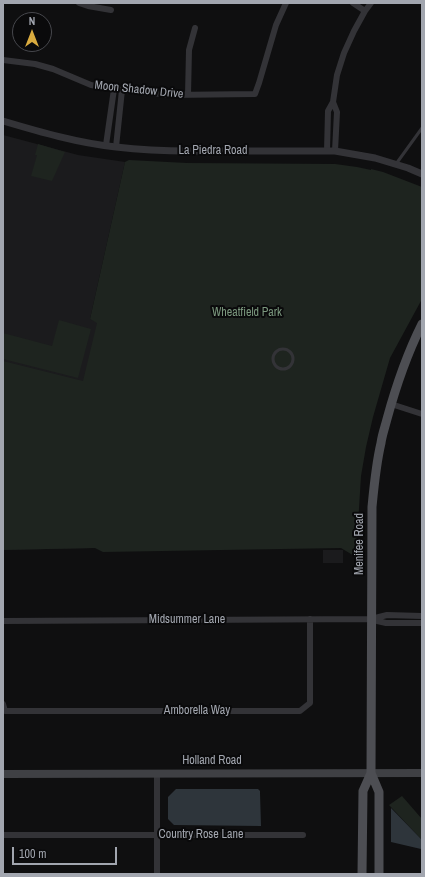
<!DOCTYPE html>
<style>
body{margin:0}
#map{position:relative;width:425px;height:877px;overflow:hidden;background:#0f0f10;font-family:"Archivo Narrow",sans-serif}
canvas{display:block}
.frame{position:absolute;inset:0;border:4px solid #a2a6af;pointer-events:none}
.north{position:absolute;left:12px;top:12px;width:40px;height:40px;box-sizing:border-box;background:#0a0a0b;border:1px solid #47484d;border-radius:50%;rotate:0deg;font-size:11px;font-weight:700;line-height:16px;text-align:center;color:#a2a6af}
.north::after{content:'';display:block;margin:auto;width:14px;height:18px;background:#d9ab3f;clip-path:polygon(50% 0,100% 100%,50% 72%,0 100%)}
.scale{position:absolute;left:12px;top:847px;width:105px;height:18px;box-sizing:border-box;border:2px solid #a2a6af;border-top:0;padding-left:5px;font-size:12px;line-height:14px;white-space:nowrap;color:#a2a6af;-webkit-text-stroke:3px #0a0a0b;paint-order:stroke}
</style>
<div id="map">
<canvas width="425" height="877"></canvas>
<div class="frame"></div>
<div class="north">N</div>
<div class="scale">100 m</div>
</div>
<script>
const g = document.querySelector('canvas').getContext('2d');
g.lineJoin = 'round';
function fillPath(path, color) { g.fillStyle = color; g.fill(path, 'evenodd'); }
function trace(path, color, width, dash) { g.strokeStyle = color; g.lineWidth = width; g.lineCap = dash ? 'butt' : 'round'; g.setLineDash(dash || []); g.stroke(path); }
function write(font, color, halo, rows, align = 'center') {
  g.font = font + ' "Archivo Narrow",sans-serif'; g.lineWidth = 4; g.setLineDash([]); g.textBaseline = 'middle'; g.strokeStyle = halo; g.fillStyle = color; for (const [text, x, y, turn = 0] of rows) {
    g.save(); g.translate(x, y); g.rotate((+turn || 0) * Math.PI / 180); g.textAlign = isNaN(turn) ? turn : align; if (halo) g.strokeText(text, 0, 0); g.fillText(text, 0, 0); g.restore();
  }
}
fillPath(new Path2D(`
 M3 135 78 155 125 162 90 319 98 322 95 548 3 550Z
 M323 550H343V563H323Z`), '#1b1b1d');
fillPath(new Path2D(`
 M38 144 65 152 52 181 31 176 37 155H35Z
 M129 160 187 163 335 164 357 167 371 170V169L383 172 422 187V299L390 358 373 417 366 447 361 476 356 557 341 548 103 552 95 548 3 550V361L83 381 97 323 90 319 125 162Z
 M59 320 91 329 78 378 3 359V333L52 346Z
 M402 796 422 819V840L389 805Z`), '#1e241f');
fillPath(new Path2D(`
 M176 789H258L260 791V793L261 826 174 825 168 819V797Z
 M391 808 422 840 421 849 391 842Z`), '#2e353b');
trace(new Path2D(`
 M396 164 422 128
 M273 359a10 10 0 1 1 20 0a10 10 0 1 1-20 0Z`), '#333337', 3);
trace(new Path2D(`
 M79 3 88 6 111 10
 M353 3 365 11
 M3 60 35 64 53 69 91 85 122 90 170 95 255 94 259 83 276 25 286 3
 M188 95 189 50 195 28
 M333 102 337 112 335 151
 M106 145 114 89
 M116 147 122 90
 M327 151 328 111 333 102 337 75 344 53 354 31 365 11 371 3
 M391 404 422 414
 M373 620 386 623H422
 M3 621 371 619 387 615 422 616
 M3 704 5 711H300L310 703V619
 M157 773V874
 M3 835H303`), '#333337', 6);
trace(new Path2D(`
 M3 121C40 132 78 143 116 147 141 150 165 151 190 151H335L375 158 408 168 422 174`), '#333337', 7);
trace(new Path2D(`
 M3 774 422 773`), '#3f4044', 8);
trace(new Path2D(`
 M362 874 363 791 371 773
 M379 874V792L371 773 372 507C374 486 376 464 381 443 382 435 385 427 387 419 396 386 407 354 422 324`), '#4d4e53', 9);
write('12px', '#a2a6af', '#0a0a0b', [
 ["Moon Shadow Drive",139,90,6],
 ["La Piedra Road",213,151],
 ["Menifee Road",360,544,-90],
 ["Midsummer Lane",187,620],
 ["Amborella Way",197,711],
 ["Holland Road",212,761],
 ["Country Rose Lane",201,835]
]);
write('12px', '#7b987e', '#0a0a0b', [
 ["Wheatfield Park",247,313]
]);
</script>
